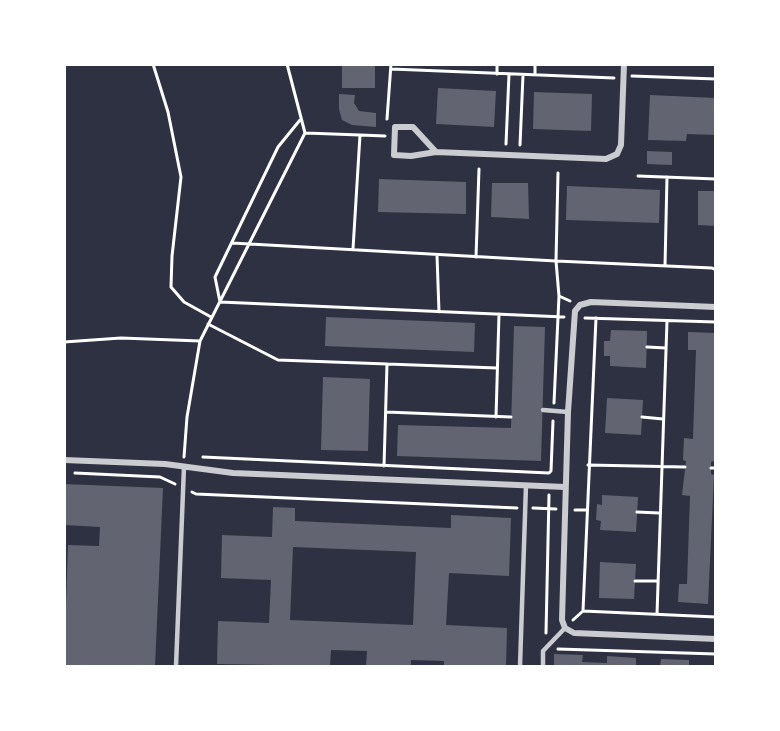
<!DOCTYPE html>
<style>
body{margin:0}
#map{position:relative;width:780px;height:731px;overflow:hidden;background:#2d3142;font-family:Roboto,sans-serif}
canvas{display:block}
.frame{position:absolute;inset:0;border:66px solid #fff;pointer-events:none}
</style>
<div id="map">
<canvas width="780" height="731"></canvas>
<div class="frame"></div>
</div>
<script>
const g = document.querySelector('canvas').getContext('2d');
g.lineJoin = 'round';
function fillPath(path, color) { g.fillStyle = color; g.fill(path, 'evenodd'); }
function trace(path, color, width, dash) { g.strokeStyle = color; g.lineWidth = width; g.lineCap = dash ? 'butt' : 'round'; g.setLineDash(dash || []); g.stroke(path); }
fillPath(new Path2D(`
 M342 64H375V88H342Z
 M438 88 496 91 494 127 436 124Z
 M534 92 592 94 591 131 533 129Z
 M339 94 355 95 354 103 359 111 376 113V127L352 125 342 120 339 109Z
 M650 95 716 98V135L687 134 686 141 648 140Z
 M647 151 672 152V165L647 164Z
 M379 179 466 182V214L378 212Z
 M492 183H528L529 219 491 217Z
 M567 186 660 190 659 223 566 220Z
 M698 191H716V226L698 225Z
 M326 317 475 323 474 352 325 346Z
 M514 326 545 327 541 461 397 456 398 425 511 428Z
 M611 330 647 331 646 368 610 366V356H604V341H610Z
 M688 332 716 333V425L714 461 711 462V474L714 475 708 604 678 602 679 584H687L690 496 682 495 686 461 683 460 684 438 693 439 696 350H688Z
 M323 377 370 379 368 451 321 450Z
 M607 398 643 400 641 435 605 433Z
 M64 484 163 488 155 666H64L68 545 99 546 100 527 64 525Z
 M602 495 638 497 636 532 600 530 601 521 596 520 597 504 602 505Z
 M273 507 295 508V521L451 528V515L511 518 509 576 449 573 446 625 507 628 506 666H444V661L411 660V666H366L367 651 331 650 330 666 217 664 218 621 269 623 271 580 221 578 222 535 272 537ZM293 547 416 552 413 625 290 620Z
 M600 562 636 564 634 599 599 598Z
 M554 654 583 655 582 662 607 663V656L636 658V666H554Z
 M661 659 689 660V666H660Z`), '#626471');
trace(new Path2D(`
 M153 64 168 112 181 177 172 256 171 287 184 302 211 317
 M391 69 614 78
 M497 74V64
 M535 75V64
 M632 76 716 79
 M387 119 391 64
 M300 120 278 147 215 277 220 302 564 317
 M305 133 360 135 353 249
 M360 135 385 136
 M506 144 509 74
 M520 145 523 75
 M558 173 556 261 559 296 570 301
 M638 176 716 179
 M232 243 556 261 712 268 716 270
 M437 255 439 312
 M476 257 479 169
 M665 266 667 177
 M585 318 716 322
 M596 318 583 611 716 617
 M208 324 278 360 387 364 384 466
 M64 342 121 338 200 341
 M647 347 666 348
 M387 364 497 368
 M554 403 559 296
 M386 412 511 417
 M496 417 499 314
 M642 417 663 419
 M184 457 187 417 200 341 305 133 287 64
 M203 457 549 473 551 471 553 421
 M588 465 685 467
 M711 468H716
 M75 473 160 477 175 484
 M192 492 196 494 517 508
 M533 508 556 509
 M575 510H587
 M637 512 659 513
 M635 581H657
 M657 614 667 321
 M573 620 583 611
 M546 633 549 495
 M558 649 716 654`), '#fff', 3);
trace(new Path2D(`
 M543 410 568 412
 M176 666 184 467
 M520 666 526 485
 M543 666V651L565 628`), '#caccd0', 4.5);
trace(new Path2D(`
 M395 127H413L436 152 411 156 394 155Z
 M436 152 606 159 617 154 621 145 624 64
 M716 307 591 302 580 305 575 311 568 412 562 620 565 628 574 633 716 639
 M64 460 165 464 233 473 565 487`), '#caccd0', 6);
</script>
